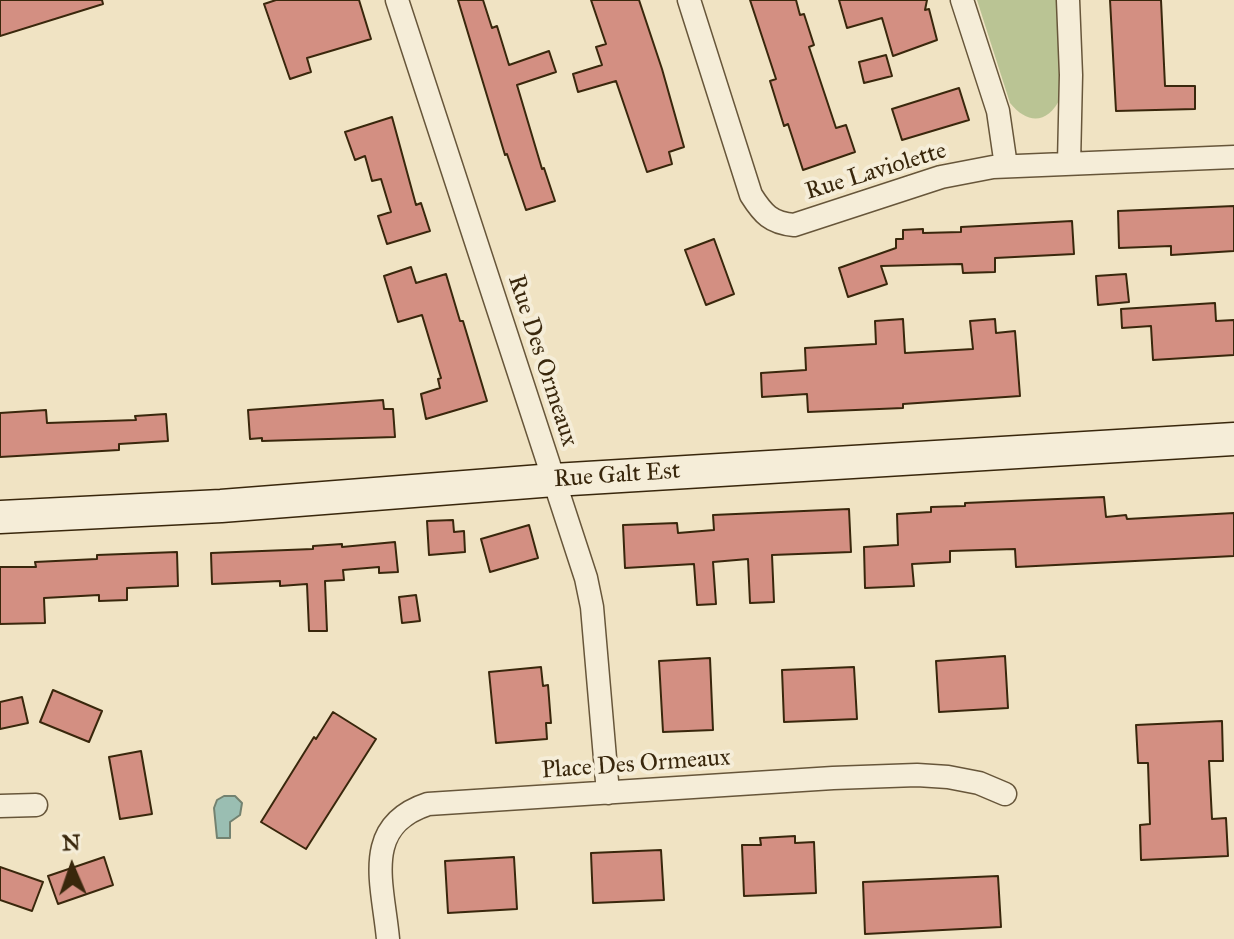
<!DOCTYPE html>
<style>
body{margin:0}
#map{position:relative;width:1234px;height:939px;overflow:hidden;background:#f0e3c3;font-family:"IM FELL Great Primer",serif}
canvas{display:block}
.north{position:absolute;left:32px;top:827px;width:80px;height:80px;-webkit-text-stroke:6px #f5edd8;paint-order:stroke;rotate:358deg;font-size:22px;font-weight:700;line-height:32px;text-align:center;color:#39270c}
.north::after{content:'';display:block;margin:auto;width:28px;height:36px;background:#39270c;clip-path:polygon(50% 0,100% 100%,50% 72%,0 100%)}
</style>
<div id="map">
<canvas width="1234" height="939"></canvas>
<div class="north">N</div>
</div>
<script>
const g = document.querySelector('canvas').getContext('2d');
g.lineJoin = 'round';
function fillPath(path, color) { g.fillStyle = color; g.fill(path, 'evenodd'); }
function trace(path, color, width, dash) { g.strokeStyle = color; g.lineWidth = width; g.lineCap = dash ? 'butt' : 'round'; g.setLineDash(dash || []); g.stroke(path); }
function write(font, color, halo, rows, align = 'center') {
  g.font = font + ' "IM FELL Great Primer",serif'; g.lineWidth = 8; g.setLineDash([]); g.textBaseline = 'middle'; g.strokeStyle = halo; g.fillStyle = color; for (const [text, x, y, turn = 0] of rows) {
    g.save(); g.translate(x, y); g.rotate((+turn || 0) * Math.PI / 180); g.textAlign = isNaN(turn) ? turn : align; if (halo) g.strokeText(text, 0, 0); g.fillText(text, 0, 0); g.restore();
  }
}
fillPath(new Path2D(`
 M977 0H1059L1061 97C1048 124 1028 125 1010 103Z`), '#bac494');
const water = new Path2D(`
 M224 796H235L242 803 240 815 230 822V838H217L214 808 217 800Z`);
fillPath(water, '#9abeb2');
trace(water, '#738270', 2);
const building = new Path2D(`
 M0 0H102L103 4 0 36Z
 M276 0H359L371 39 307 58 311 72 290 79 264 4Z
 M458 0H483L492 28 497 26 509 65 549 51 556 72 517 85 542 169 544 168 555 201 526 210 507 154 505 155Z
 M591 0H639L662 69 684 147 669 152 672 164 647 172 616 81 578 92 573 74 602 65 596 47 606 44Z
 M750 0H796L800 15 804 14 814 45 809 47 836 128 846 125 855 152 803 170 788 124 784 126 770 81 776 79Z
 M839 0H927L925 10 929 9 937 40 893 56 882 18 847 28Z
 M1110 0H1161L1165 86H1195V109L1116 111Z
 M886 55 892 76 864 83 859 62Z
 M959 88 969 120 902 140 892 109Z
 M392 117 416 205 421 203 430 231 387 244 378 216 391 212 381 179 372 181 365 156 355 160 345 132Z
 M1234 206V251L1171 255V246L1119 248 1118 211Z
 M1072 221 1074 254 995 258V272L963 273 962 264 881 266 887 284 848 297 839 268 896 248V239H903V230L923 229V233L961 232V227Z
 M714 239 734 294 706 305 685 250Z
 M411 267 416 283 446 274 460 321H463L487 401 426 419 421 394 440 388 438 379 441 378 422 315 398 322 384 276Z
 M1126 274 1129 302 1098 305 1096 276Z
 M1215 303 1216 321 1234 320V355L1153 360 1151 326 1122 328 1121 309Z
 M903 319 905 353 973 349 970 321 995 319 996 333 1015 331 1020 396 903 404V408L808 412 807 394 762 397 761 373 806 370 805 348 876 344 875 321Z
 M383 400 384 409H393L395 437 262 441V438L250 439 248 410Z
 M46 410 47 423 136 420 135 416 166 414 168 441 119 444V450L0 457V413Z
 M1104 497 1106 517 1126 515 1127 519 1234 513V556L1016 567 1015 549 950 551V562L912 564 914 586 865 588 864 547 898 545 897 514 931 512V507L965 506V503Z
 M849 509 851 552 772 555 774 602 750 603 748 559 713 562 716 604 697 605 694 564 625 568 623 525 677 523 678 533 714 530 713 515Z
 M453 520 454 532 464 531 465 552 429 555 427 521Z
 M529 525 538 558 490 572 481 539Z
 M395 542 398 572 379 573V567L343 570 344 580 325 581 327 631H309L307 584 280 586V581L212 584 211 553 313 549V546L342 544V547Z
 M177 552 178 586 127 588V600L99 601V595L44 598 45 623 0 624V567H36L35 562 97 559V555Z
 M416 595 420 621 402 623 399 597Z
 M1005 656 1008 708 939 712 936 661Z
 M710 658 713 730 663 732 659 661Z
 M541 667 543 686 548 685 551 723H546L547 739 496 743 489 672Z
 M854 667 857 719 784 722 782 670Z
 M53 690 102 711 89 742 40 722Z
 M22 697 28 723 0 729V702Z
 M333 712 376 739 306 849 261 822 314 737 316 739Z
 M1222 721 1223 761H1209L1212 819 1226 818 1228 856 1141 860 1140 825 1150 824 1148 763H1138L1136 725Z
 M141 751 152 814 120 819 109 757Z
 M795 836V843L814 842 816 893 744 896 742 845H761L760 838Z
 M661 850 664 900 593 903 591 853Z
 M104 857 113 885 58 904 48 876Z
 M514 857 517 909 448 913 445 861Z
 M0 867 43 882 32 911 0 900Z
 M998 876 1001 927 865 934 863 882Z`);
fillPath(building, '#d38f82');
trace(building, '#39270c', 2);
const street = new Path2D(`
 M397 0 586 578 592 607 608 793
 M689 0 751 195C763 214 771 223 794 225L941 177 993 167 1234 157
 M962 0 998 111 1006 166
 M1068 0 1071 75 1069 163
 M0 806 36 805
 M388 939C383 884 361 826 428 804L833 778 917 775 948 777 979 783 1005 794`);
const secondary = new Path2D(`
 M0 517 221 506 554 480 1234 439`);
trace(street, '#67563a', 25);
trace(secondary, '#39270c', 35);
trace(street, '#f5edd8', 22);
trace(secondary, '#f5edd8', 32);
write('24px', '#39270c', '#f5edd8', [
 ["Rue Laviolette",876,172,-17],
 ["Rue Des Ormeaux",542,361,72],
 ["Rue Galt Est",617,476,-4],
 ["Place Des Ormeaux",636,765,-4]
]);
</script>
